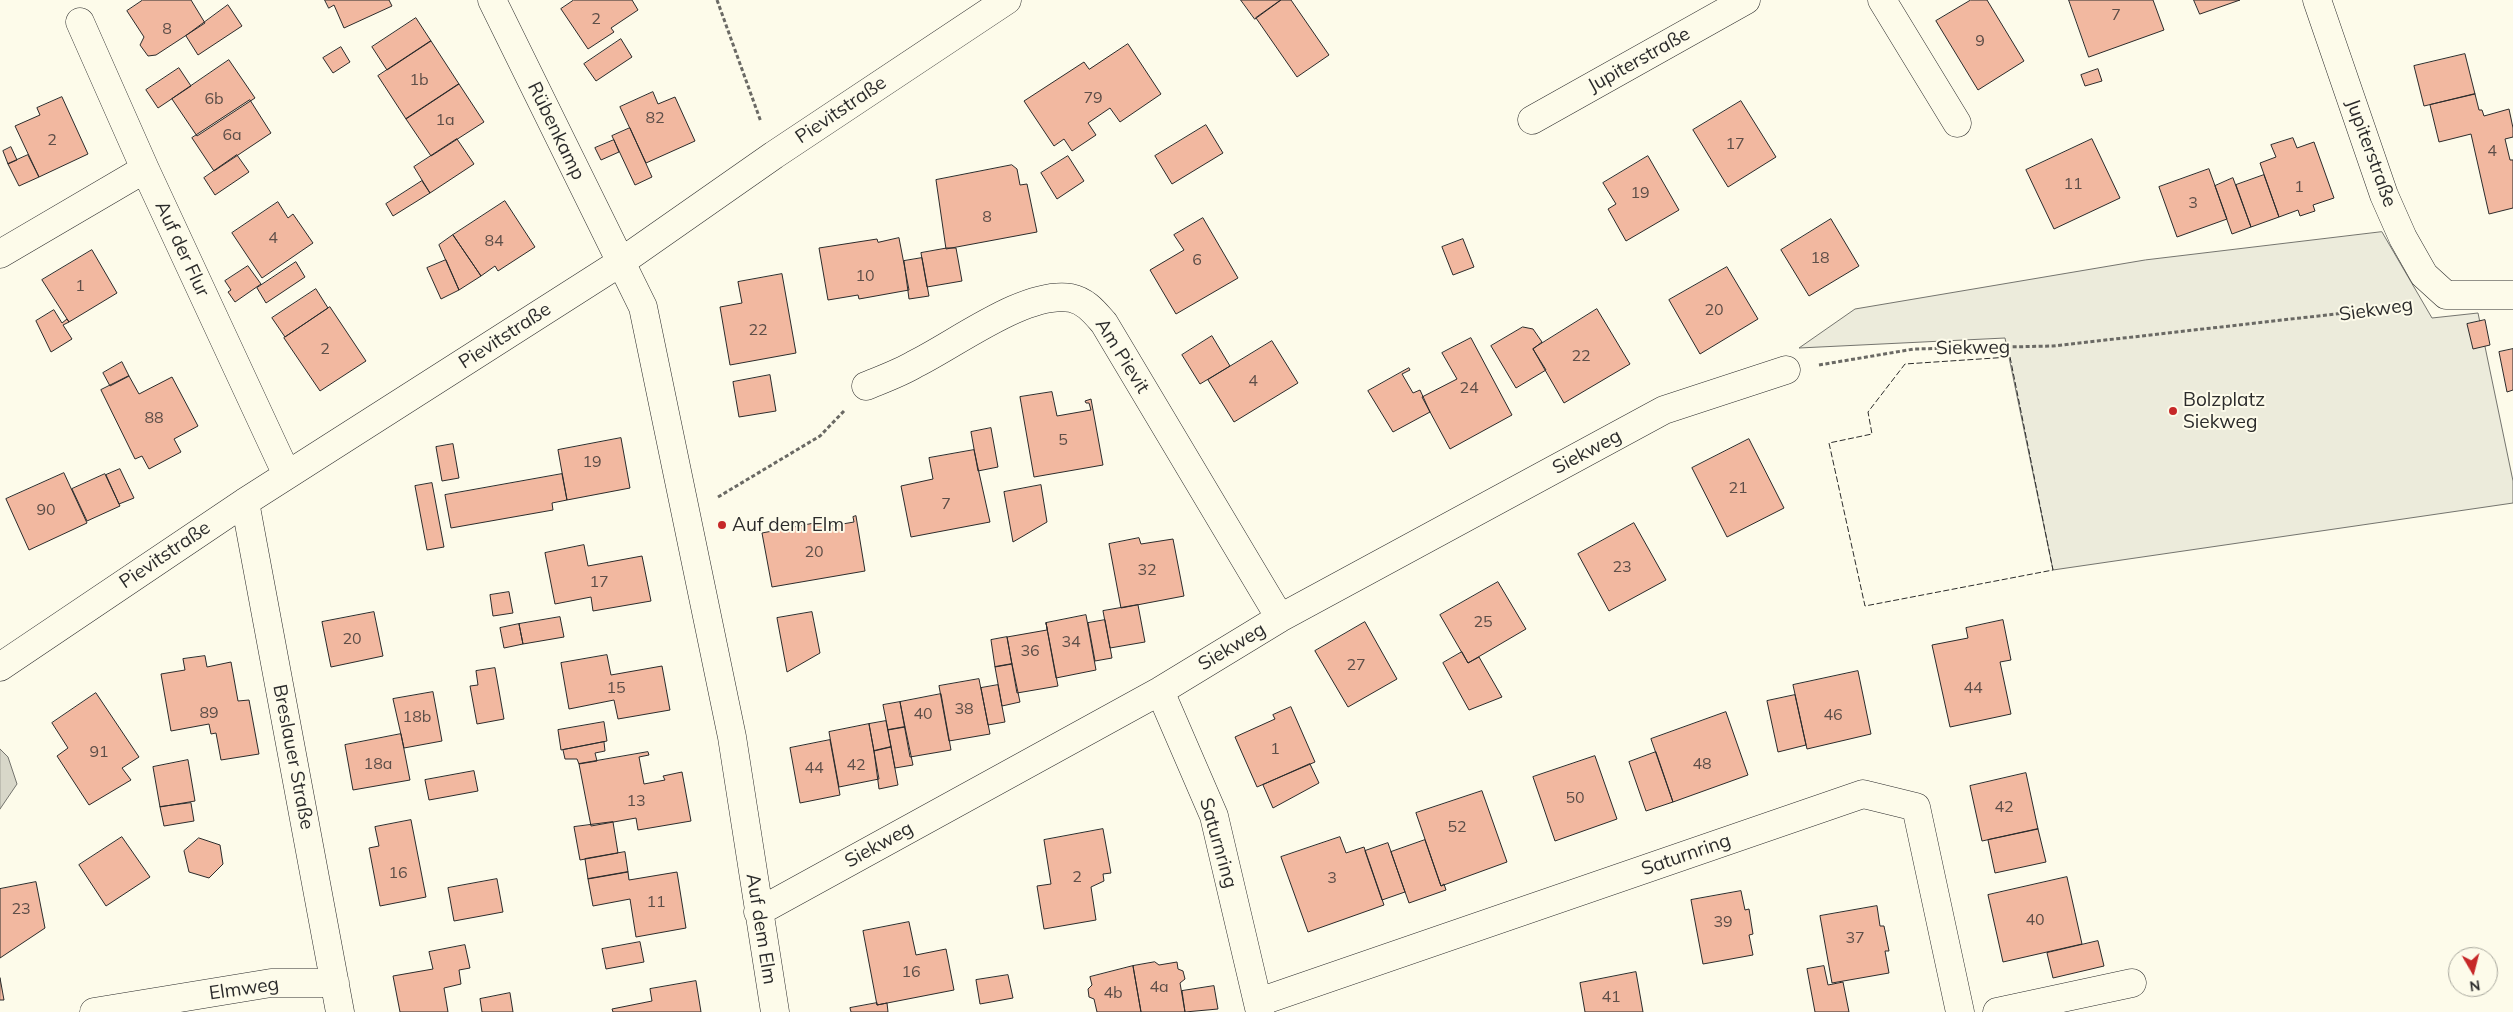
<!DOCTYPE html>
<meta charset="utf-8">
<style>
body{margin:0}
#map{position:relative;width:2513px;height:1012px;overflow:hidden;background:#fdfbea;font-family:Mulish,sans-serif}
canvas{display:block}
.north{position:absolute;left:2448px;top:947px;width:50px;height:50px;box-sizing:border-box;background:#fdfbea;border:1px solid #a9a89e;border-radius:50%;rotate:172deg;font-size:14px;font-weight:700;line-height:20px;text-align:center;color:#2b2b2b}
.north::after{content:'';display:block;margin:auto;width:18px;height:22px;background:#c62828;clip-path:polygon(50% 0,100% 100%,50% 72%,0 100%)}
</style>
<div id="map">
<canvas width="2513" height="1012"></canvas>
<div class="north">N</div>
</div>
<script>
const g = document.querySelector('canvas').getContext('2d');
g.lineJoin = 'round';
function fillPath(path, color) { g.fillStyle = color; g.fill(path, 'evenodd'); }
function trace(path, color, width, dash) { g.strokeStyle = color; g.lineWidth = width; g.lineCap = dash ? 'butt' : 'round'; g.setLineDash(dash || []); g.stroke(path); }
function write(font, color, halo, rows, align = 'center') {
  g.font = font + ' Mulish,sans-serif'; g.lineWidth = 4; g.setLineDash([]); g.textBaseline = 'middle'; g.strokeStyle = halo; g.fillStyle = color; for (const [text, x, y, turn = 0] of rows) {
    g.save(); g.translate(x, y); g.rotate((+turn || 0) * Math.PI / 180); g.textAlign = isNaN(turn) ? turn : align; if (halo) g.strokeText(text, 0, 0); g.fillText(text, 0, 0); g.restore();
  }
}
const green = new Path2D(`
 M2382 232 2432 318 2478 313 2513 481V503L2053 570 2005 338 1799 348 1855 309 2145 260Z`);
fillPath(green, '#ecebdb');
trace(green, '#74746e', 1);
const water = new Path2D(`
 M0 749 8 757 17 784 0 809Z`);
fillPath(water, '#d8d7c9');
trace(water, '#74746e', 1);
const building = new Path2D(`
 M143 0H191L205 23 156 55 148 56 140 45 144 37 127 11Z
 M325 0H389L392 6 344 28 334 5 329 8Z
 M574 0H632L638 10 611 28 614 32 588 49 561 9Z
 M1241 0H1281L1255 19Z
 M1281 0H1291L1329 55 1297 77 1256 18Z
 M1971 0H1987L2024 61 1978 90 1936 21Z
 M2069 0H2153L2164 30 2089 57Z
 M2194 0H2240L2200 14Z
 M228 5 242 26 198 55 186 36Z
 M416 18 431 41 387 70 372 47Z
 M621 39 632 57 596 81 584 64Z
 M431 41 459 84 406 119 378 76Z
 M1128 44 1161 94 1120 122 1110 108 1088 123 1096 135 1072 151 1064 139 1054 146 1024 101 1084 62 1089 69Z
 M341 47 350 62 333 73 323 58Z
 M2465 54 2475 94 2424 106 2414 66Z
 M229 60 255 98 197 136 172 99Z
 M179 68 191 86 158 108 146 90Z
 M2098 69 2102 81 2085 86 2081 75Z
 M459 84 484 122 431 156 406 119Z
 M653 92 658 104 675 97 695 141 646 163 620 107Z
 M2475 94 2479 110H2482L2484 116 2509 109 2513 128V137L2505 139 2510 160H2513V208L2489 214 2471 134 2439 142 2430 105Z
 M62 97 88 154 39 177 15 126 40 115 37 108Z
 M250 100 271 133 214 171 192 138Z
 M1741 101 1776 157 1728 187 1693 130Z
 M1206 125 1223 153 1172 184 1155 156Z
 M630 128 652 177 635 185 612 136Z
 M2293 138 2297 148 2314 142 2334 198 2313 205 2315 211 2300 216 2298 210 2279 217 2260 163 2276 157 2271 145Z
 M457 139 474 164 430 193 414 167Z
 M2092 139 2120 198 2054 229 2026 170Z
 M614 140 619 152 601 160 595 148Z
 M11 147 17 160 8 164 3 151Z
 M28 155 39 177 19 186 8 164Z
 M237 155 249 172 215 195 204 178Z
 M1068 156 1084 181 1057 199 1041 173Z
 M1648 156 1679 210 1626 241 1608 209 1616 204 1603 183Z
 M1012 165 1017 169 1020 185 1027 184 1037 232 946 249 936 180Z
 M2209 169 2227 219 2177 237 2159 187Z
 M2264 175 2279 217 2251 227 2236 185Z
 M2233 178 2251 227 2232 234 2215 186Z
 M422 181 430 193 393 216 386 204Z
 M505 201 535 247 498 271 495 266 481 276 453 235Z
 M278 202 288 218 293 214 313 243 262 278 232 233Z
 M1203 218 1238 278 1176 314 1150 270 1184 250 1174 235Z
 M1831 219 1859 266 1809 296 1781 250Z
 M453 235 481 276 459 290 439 245Z
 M899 238 909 290 859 299 858 295 828 300 819 248 877 239 878 242Z
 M1463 239 1474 267 1453 275 1442 247Z
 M947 248H956L962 281 927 287 921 253Z
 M92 250 117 293 69 322 42 280Z
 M922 258 929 296 909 299 904 261Z
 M446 260 459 290 441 299 427 268Z
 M296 262 305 277 266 303 257 288Z
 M248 266 261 284 235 302 228 292 231 290 225 281Z
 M1727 267 1758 319 1700 354 1669 300Z
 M782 274 796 353 730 365 720 307 742 303 738 282Z
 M316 289 328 308 285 337 272 318Z
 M330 307 366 361 320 391 284 338Z
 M1597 309 1630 364 1564 403 1533 349Z
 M54 310 62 323 67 319 69 322 63 325 72 339 51 352 36 321Z
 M2485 320 2490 345 2473 349 2467 324Z
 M1523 327 1533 329 1542 342 1533 349 1546 370 1516 388 1491 346Z
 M1212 336 1230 366 1200 384 1182 355Z
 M1471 338 1512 415 1450 449 1422 397 1457 379 1442 353Z
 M1272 341 1298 383 1234 422 1208 380Z
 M2513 349V390L2507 392 2499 352Z
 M122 362 129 376 110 386 103 373Z
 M1409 368 1410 370 1402 374 1413 393 1420 390 1430 412 1393 432 1368 391Z
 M770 375 776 411 739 417 733 382Z
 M129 376 139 394 172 377 198 426 174 439 181 452 149 469 142 456 135 459 101 390Z
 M1052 392 1057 416 1091 410 1089 403H1086L1085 401 1091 399 1103 465 1034 477 1020 397Z
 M991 428 998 467 978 471 971 432Z
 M621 438 630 488 567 500 558 450Z
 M1749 439 1784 508 1727 537 1692 468Z
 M453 444 459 478 442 481 436 447Z
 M974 450 990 522 911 537 901 486 933 479 929 458Z
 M120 469 134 498 119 504 106 475Z
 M64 473 87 523 29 550 6 499Z
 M105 474 120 506 87 521 72 489Z
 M562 474 567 500 552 503 553 510 451 528 445 495Z
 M432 483 444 547 427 550 415 486Z
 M1041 485 1047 522 1013 542 1004 492Z
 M856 516 865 571 772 587 762 533 830 520 831 526 854 522 853 517Z
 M1634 523 1666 580 1609 611 1578 554Z
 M1139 538 1141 544 1173 539 1184 596 1121 608 1109 544Z
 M584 545 588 566 642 556 651 601 593 611 591 597 555 604 545 553Z
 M1498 582 1526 629 1468 663 1440 615Z
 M509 592 513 613 493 616 490 595Z
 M1138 605 1145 642 1110 648 1103 611Z
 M374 612 383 656 331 667 322 622Z
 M812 612 820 653 787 672 777 618Z
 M1086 615 1096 670 1056 678 1046 623Z
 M560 617 564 637 523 644 519 624Z
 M1105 620 1112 658 1095 661 1088 623Z
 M2003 620 2011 660 2000 662 2011 714 1950 727 1932 645 1968 638 1966 628Z
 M1365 622 1397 679 1348 707 1315 651Z
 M1046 623 1058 686 1017 693 1007 637 1047 630Z
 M519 624 523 644 504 648 500 628Z
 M1007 637 1012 664 995 667 991 640Z
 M1462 652 1468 663 1479 657 1502 697 1469 710 1443 663Z
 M607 655 611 675 662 666 670 710 618 719 614 700 569 709 561 663Z
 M205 656 207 667 231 662 238 701 249 700 259 754 221 760 216 733 211 734 209 724 171 731 161 674 185 670 183 659Z
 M1012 664 1020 702 1002 706 995 667Z
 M495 668 504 719 477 724 470 686 478 685 476 671Z
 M1858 671 1871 734 1807 749 1793 685Z
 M979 679 990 734 949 741 939 686Z
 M998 685 1005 722 988 725 981 688Z
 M433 692 442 741 404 748 393 699Z
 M96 693 139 757 122 768 131 780 89 805 57 756 68 748 52 723Z
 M941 694 951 750 910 757 900 702Z
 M1795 695 1806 745 1778 752 1767 701Z
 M900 702 905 727 888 730 883 705Z
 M1291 707 1315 762 1257 787 1235 737 1275 719 1273 715Z
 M1726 712 1748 775 1673 802 1651 739Z
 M886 721 891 747 874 751 869 724Z
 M604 722 607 741 561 750 558 730Z
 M869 724 879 779 839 787 829 732Z
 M905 727 913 765 895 768 888 730Z
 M401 734 410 780 353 790 345 745Z
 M830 740 840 795 800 803 790 748Z
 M604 742 605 751 595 753 597 761 579 764 577 759H565L563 750Z
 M891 747 898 785 879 789 874 751Z
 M648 752 649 755 639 757 644 784 665 780 663 776 682 772 691 821 638 830 636 818 591 826 579 764Z
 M1656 752 1673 802 1646 811 1629 762Z
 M1595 756 1617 819 1555 841 1533 777Z
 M188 760 195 801 160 807 153 767Z
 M1310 764 1319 783 1273 808 1263 785Z
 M474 771 478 791 429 800 425 780Z
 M2026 773 2038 829 1982 841 1970 786Z
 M1482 791 1507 862 1441 886 1416 813Z
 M191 803 194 821 164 826 160 807Z
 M411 820 426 897 380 906 369 848 379 846 375 827Z
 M613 822 618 853 580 860 574 827Z
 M1103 829 1111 873 1103 874 1104 881 1091 887 1096 920 1044 929 1037 886 1051 884 1044 840Z
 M2038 829 2046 862 1995 873 1988 840Z
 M122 837 150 877 106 906 79 865Z
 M1340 837 1346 853 1364 847 1384 905 1308 932 1281 857Z
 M199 838 220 845 223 864 209 878 189 872 184 851Z
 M1425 840 1441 886 1444 884 1446 890 1409 903 1391 852Z
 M1388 843 1405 892 1382 900 1365 851Z
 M625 852 628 872 588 879 585 859Z
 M628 872 629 880 677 872 686 928 636 937 630 899 593 906 588 879Z
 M2067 877 2082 944 2003 962 1988 895Z
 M497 879 503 912 454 921 448 888Z
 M36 882 45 928 0 958V889Z
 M1741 891 1745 910 1749 909 1753 934 1749 935 1753 955 1703 964 1691 900Z
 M1877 906 1880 926H1884L1889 951H1885L1889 973 1832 983 1820 916Z
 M909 922 916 955 946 949 954 990 877 1005 863 931Z
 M2098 941 2104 966 2053 978 2047 953Z
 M640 942 644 962 606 969 602 949Z
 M465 945 470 968 459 970 461 984 444 988 448 1012H400L393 976 433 969 429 952Z
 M1155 962 1159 965 1177 962 1178 969 1183 971 1185 979 1180 983 1185 1012H1141L1133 966Z
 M1133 966 1141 1012H1097L1094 999 1089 997 1088 989 1092 985 1090 977Z
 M1824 966 1828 985 1843 982 1849 1012H1815L1807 969Z
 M1636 972 1643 1012H1585L1580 983Z
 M1008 975 1013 998 980 1004 976 980Z
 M0 978 4 1000H0Z
 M696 981 701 1012H613L612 1009 652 1001 650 989Z
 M1214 986 1218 1009 1185 1012 1182 991Z
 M510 993 513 1012H482L480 999Z
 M877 1003V1005L887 1003 888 1012H851L850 1008Z`);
fillPath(building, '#f2b8a0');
trace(building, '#2b2b2b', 1);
const minor = new Path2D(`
 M492 0 643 307 732 737 775 1012
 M1882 0 1957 123
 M2317 0 2384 195 2403 238 2424 275 2446 295H2513
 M80 22 145 169 287 475
 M1532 120 1746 0
 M0 254 145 169
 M866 386C883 379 900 373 915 364 956 344 1026 290 1071 298 1086 301 1095 313 1104 323L1280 618
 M245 502 340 1012
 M0 667 245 502 621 262 774 155 1007 0
 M1160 691 1214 816 1260 1012
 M758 912 1160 691 1280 618 1664 410 1786 370
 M1259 1002 1863 794 1916 807 1960 1012
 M94 1012 271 983H335
 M1997 1012 2132 983`);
trace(minor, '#2b2b2b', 29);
trace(new Path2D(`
 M717 0 761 122
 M1819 365 1914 349 2053 346 2406 306
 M718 497 820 436 844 411`), '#6a6964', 3, [4, 2.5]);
trace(minor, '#fdfbea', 28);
trace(new Path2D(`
 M2010 357 2053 570 1865 606 1829 443 1872 434 1868 412 1905 364Z`), '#2b2b2b', 1, [6, 2.5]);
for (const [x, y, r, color] of [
 [2173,411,5,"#c62828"],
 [722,525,5,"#c62828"]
]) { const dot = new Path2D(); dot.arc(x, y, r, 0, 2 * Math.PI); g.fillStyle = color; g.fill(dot); trace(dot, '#fdfbea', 2); }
write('16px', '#5d4e48', null, [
 ["7",2116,15],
 ["2",596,19],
 ["8",167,29],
 ["9",1980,41],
 ["1b",419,80],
 ["79",1093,98],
 ["6b",214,99],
 ["82",655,118],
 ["1a",445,120],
 ["6a",232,135],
 ["2",52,140],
 ["17",1735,144],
 ["4",2492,151],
 ["11",2073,184],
 ["1",2299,187],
 ["19",1640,193],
 ["3",2193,203],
 ["8",987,217],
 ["4",273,238],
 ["84",494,241],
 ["18",1820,258],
 ["6",1197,260],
 ["10",865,276],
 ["1",80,286],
 ["20",1714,310],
 ["22",758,330],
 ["2",325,349],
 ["22",1581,356],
 ["4",1253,381],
 ["24",1469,388],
 ["88",154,418],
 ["5",1063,440],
 ["19",592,462],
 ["21",1738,488],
 ["7",946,504],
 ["90",46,510],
 ["20",814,552],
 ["23",1622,567],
 ["32",1147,570],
 ["17",599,582],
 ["25",1483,622],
 ["20",352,639],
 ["34",1071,642],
 ["36",1030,651],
 ["27",1356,665],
 ["15",616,688],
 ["44",1973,688],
 ["38",964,709],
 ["89",209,713],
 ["40",923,714],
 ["46",1833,715],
 ["18b",417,717],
 ["1",1275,749],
 ["91",99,752],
 ["18a",378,764],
 ["48",1702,764],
 ["42",856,765],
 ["44",814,768],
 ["50",1575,798],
 ["13",636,801],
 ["42",2004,807],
 ["52",1457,827],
 ["16",398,873],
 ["2",1077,877],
 ["3",1332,878],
 ["11",656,902],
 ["23",21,909],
 ["40",2035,920],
 ["39",1723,922],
 ["37",1855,938],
 ["16",911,972],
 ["4a",1159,987],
 ["4b",1113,993],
 ["41",1611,997]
]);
write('19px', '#2b2b2b', '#fdfbea', [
 ["Jupiterstraße",1639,60,-29],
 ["Pievitstraße",841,110,-34],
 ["Rübenkamp",556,131,64],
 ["Jupiterstraße",2371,153,70],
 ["Auf der Flur",182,249,65],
 ["Siekweg",2376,310,-8],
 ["Pievitstraße",505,336,-33],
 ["Siekweg",1973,348,-1],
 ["Am Pievit",1122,356,58],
 ["Siekweg",1587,452,-28],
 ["Pievitstraße",165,555,-34],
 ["Siekweg",1232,647,-31],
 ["Breslauer Straße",293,757,79],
 ["Saturnring",1218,843,74],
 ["Siekweg",879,845,-29],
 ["Saturnring",1686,855,-19],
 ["Auf dem Elm",761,929,81],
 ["Elmweg",244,989,-8]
]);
write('19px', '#2b2b2b', '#fdfbea', [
 ["Bolzplatz",2183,400],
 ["Siekweg",2183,422],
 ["Auf dem Elm",732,525]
], 'left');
</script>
